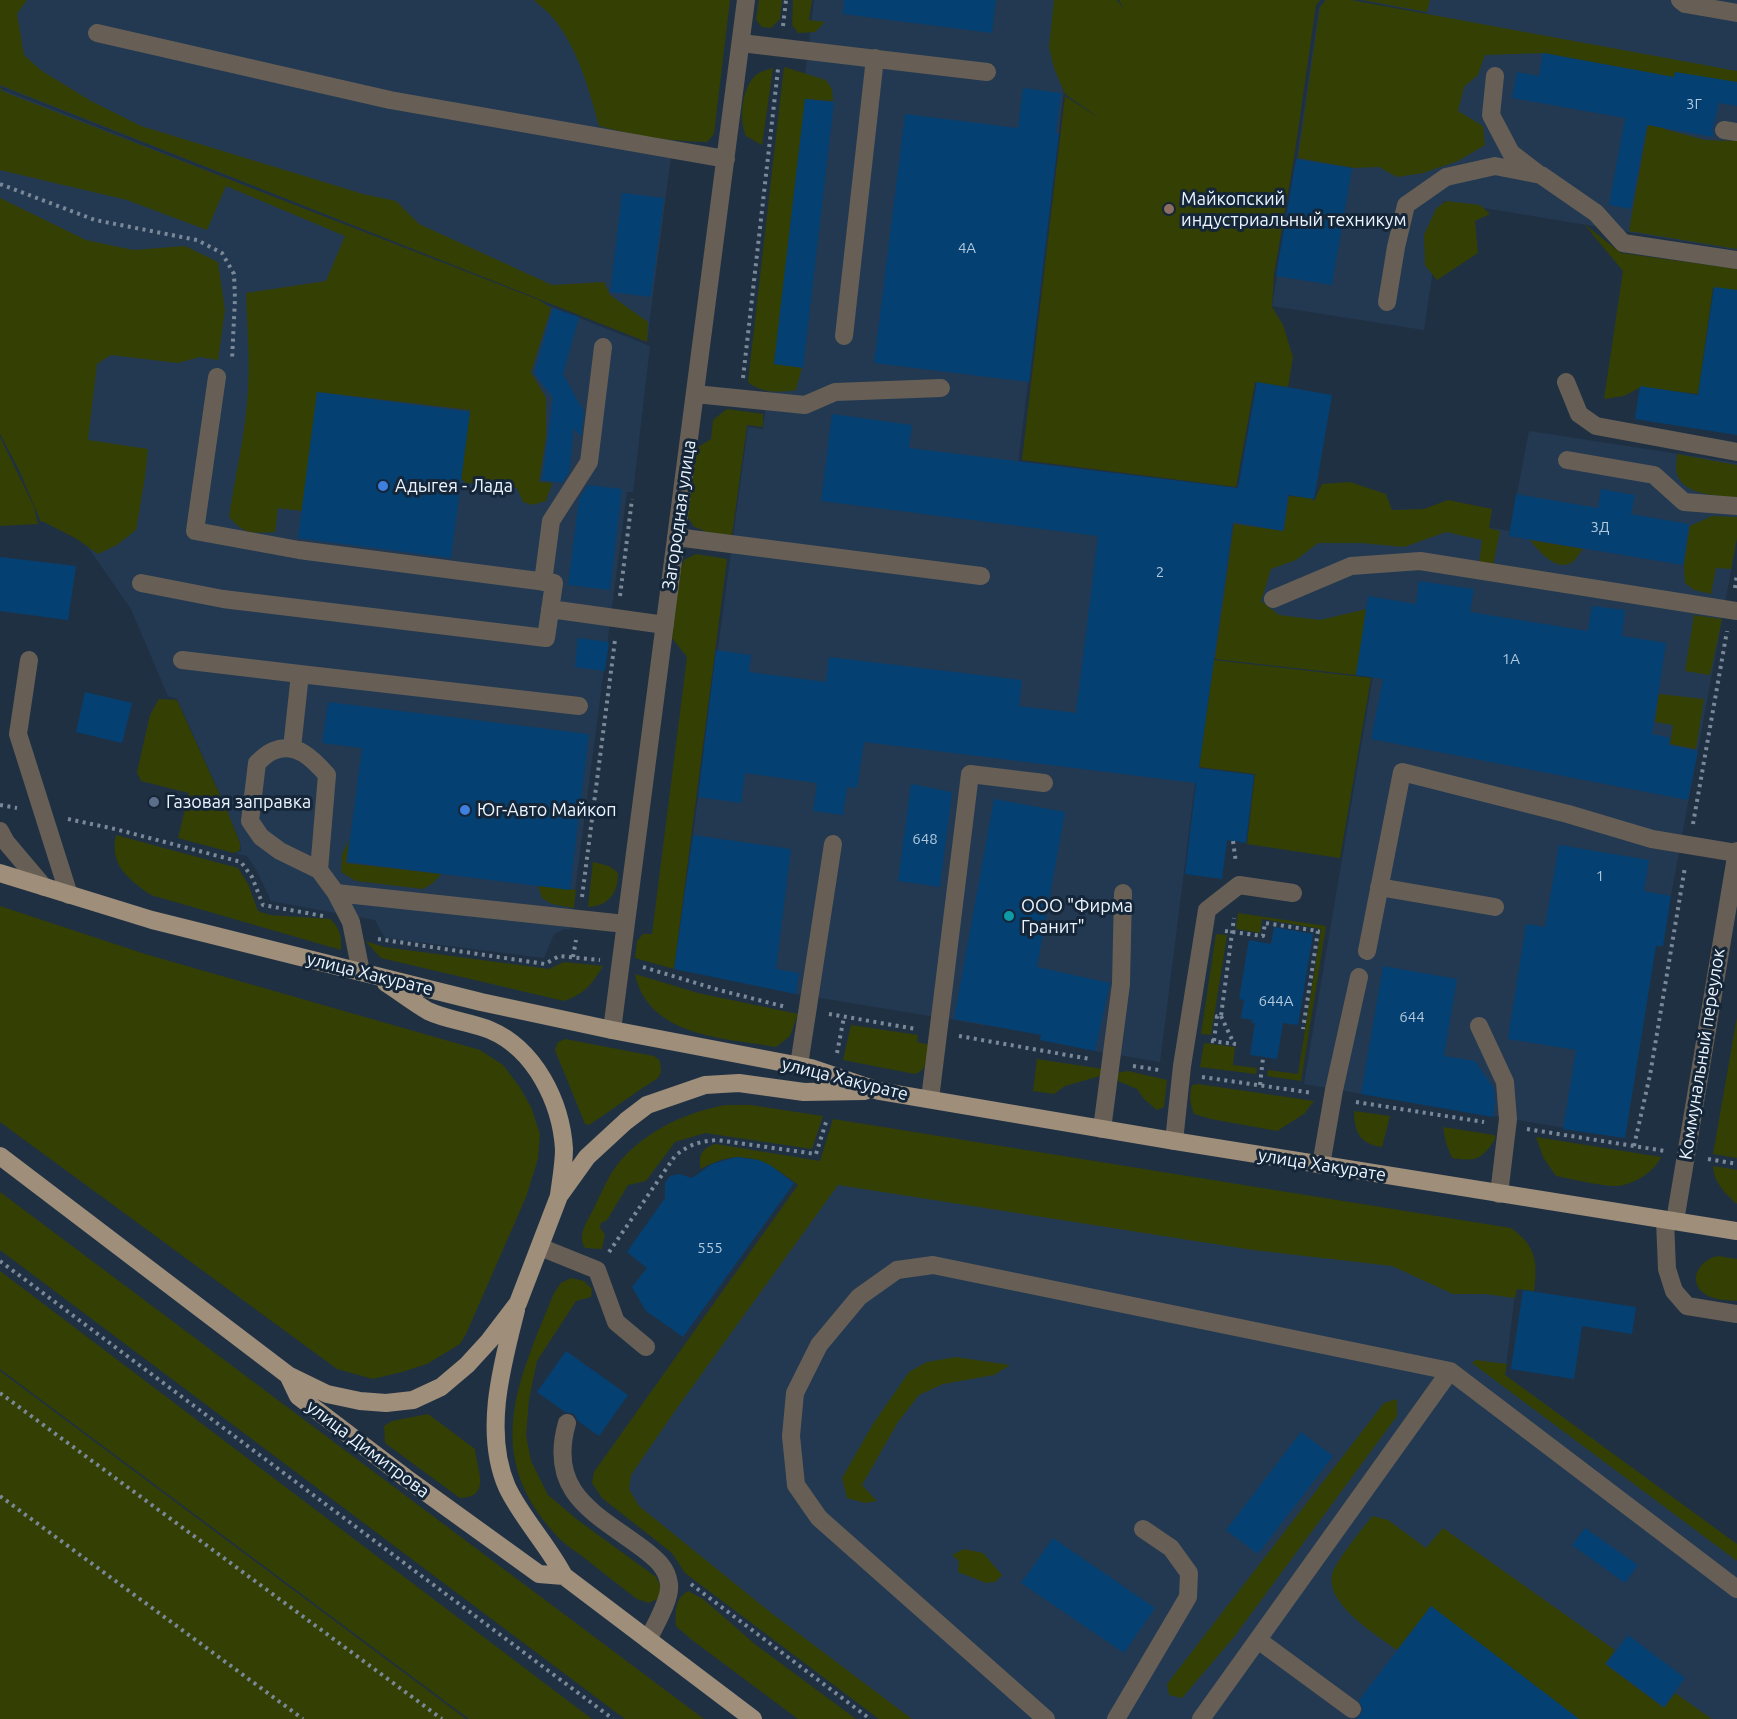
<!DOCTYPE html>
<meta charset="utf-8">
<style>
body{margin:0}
canvas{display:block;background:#1f3043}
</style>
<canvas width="1737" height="1719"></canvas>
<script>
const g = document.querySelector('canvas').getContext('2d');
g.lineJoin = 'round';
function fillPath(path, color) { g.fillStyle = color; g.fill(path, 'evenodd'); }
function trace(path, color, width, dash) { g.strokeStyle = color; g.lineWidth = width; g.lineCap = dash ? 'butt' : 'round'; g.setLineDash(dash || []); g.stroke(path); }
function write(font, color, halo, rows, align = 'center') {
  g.font = font + ' Ubuntu,sans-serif'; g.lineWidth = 6; g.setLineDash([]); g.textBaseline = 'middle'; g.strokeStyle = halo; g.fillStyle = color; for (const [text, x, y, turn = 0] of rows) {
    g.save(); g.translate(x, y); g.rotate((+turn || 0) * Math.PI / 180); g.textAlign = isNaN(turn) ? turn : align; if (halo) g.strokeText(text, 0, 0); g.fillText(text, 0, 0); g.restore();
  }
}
fillPath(new Path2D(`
 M0 0H691L647 341 0 86Z
 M814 0H1075L1018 463 1237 489 1195 783 1160 1062 1095 1051 1040 1034 796 994 675 968 748 427 763 429Z
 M1325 0H1352L1427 15V13L1360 0H1737V250L1443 201 1424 330 1272 306 1297 159 1319 8Z
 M2 89 650 346 633 492H627L570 929H564L554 934 544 958 385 938 375 920 271 901 258 873 247 856 235 853 241 851 240 842 214 781 177 699 168 696 131 609 0 420V93Z
 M1529 431 1737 463V538L1671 895 1656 944 1625 1138 1304 1084 1373 676 1214 658 1238 488 1510 531Z
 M827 1164 1518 1268 1505 1375 1737 1545V1719H904L598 1489Z`), '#233951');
fillPath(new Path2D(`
 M0 0H27L17 14 24 55 42 71 91 101 141 126 363 194 396 201 419 224 552 285 604 282 610 295 648 322 647 342 0 85Z
 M534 0H730L714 134 707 142C668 141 637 136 599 126 589 89 578 49 554 19 549 12 540 6 534 0Z
 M759 0H782L780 19 771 28 762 27 756 20Z
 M793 0H812L809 20 825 22 815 32 798 33 792 25Z
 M1054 0H1117L1124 10 1119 0H1320L1316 5 1294 158 1274 274 1272 307 1283 325 1293 357 1288 387 1255 382 1236 487 1022 460 1065 96 1102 120 1065 94 1054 68 1049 47Z
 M1326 0H1351L1737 71V83L1675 72 1664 129 1705 140 1737 141V249L1629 231 1657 74 1544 53 1485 55 1478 75 1464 87 1458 111 1483 126 1485 145 1458 161 1423 173 1397 177 1379 167 1354 168 1298 158 1320 7Z
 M1362 0H1430L1427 12Z
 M784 67 826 80 832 89 833 101 805 99 774 364 802 367 796 390C779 393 761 393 748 382Z
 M773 68 762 145 746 136C739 119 741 90 755 76 759 72 767 70 773 68Z
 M0 86 2 91 539 300 551 308 531 372 546 398V437L539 482 552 483 546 501 532 505 523 502 517 488 466 483 461 479 470 410 318 392 302 511 278 508 275 532C251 533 245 535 229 517 235 476 246 431 248 390 250 357 247 326 246 293L326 281 345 236 226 186 207 230 127 200 0 170Z
 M0 198 86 240 133 250 185 246 218 262 225 310 218 360 200 357 178 363 111 355 97 364 88 440 148 449 145 477 136 530 117 545 98 554 77 539 44 522H41L19 470 0 434Z
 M1446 201 1480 205 1490 214 1475 221 1478 253 1437 280 1425 265 1424 235 1436 209Z
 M1584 224 1621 253 1737 269V291L1713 288 1698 394 1641 387 1624 396 1604 399 1623 271Z
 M727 409 763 414V427L747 425 732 535 709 533 693 526 687 515 694 456 698 447 711 439 713 420Z
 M0 437 34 507 38 524 0 526Z
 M1677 454 1737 465V498C1718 495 1684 496 1677 474 1675 468 1677 460 1677 454Z
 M1350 482 1386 494 1392 510 1424 509 1448 500 1492 509 1489 528 1500 531 1493 566 1479 565 1482 540 1446 532 1404 547 1361 543H1318L1296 560 1271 569 1261 601 1279 615 1320 620 1367 609 1356 675 1215 659 1234 524 1284 531 1289 496 1311 498 1314 501 1322 484Z
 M1712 516 1737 517V538L1731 569 1716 568 1711 594 1694 590 1685 583 1684 565 1690 526Z
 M1530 540 1583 549C1580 552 1577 558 1574 561 1557 574 1539 551 1530 540Z
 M696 554 727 559 674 969 635 958 637 941 643 934H652L687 657 672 638 680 572 684 560Z
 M1694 615 1722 619 1710 675 1685 671Z
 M1214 660 1371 678 1340 858 1247 844 1255 774 1199 767Z
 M1659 694 1704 699 1696 749 1670 744 1673 725 1655 722Z
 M159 699 177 700 228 813 240 843V850L234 853 178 838 189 793 141 781 137 772 150 715Z
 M116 835 238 868 248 884 258 911 270 915 330 919C340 928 342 937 341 950L151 895C129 880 109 865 116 835Z
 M349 840 346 863 441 874 433 883 423 889 356 881 341 872 342 855Z
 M593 862 609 866 618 873C618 894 608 906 588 907Z
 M538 885 576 890 574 908 552 904 542 898Z
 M0 906 145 954 480 1050 503 1065 519 1086 531 1107 540 1134 538 1159 526 1197 466 1334 460 1344 427 1364 402 1372 373 1379 337 1369 0 1122Z
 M1238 913 1326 926 1301 1081 1267 1076 1268 1070 1298 1074 1321 929 1262 919 1260 933 1236 929Z
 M1216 934 1227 935 1211 1035 1201 1034Z
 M365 941 384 947 549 969 564 962 603 966C591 985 586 993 564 1001L381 958Z
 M635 974 698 993 798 1014 790 1036 776 1047C725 1038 648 1037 635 974Z
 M1737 1017V1158L1713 1154Z
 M851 1025 918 1035 917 1042 930 1045C927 1057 928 1070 915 1074L843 1060Z
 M565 1039 654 1056 660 1061 661 1072 658 1078C634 1093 612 1110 589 1125L585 1124 555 1050 558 1042Z
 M1204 1043 1235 1047 1233 1065 1257 1068 1256 1074 1200 1067Z
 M1037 1059 1103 1069 1100 1076 1065 1086 1054 1094 1033 1091Z
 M1128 1071 1167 1080 1164 1107 1157 1110 1144 1099 1137 1089 1118 1081 1116 1073Z
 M1198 1084 1314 1101 1304 1114 1277 1131 1211 1119 1194 1114C1190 1104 1189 1096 1192 1085Z
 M725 1105H750L823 1116 812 1149 705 1133 675 1142 646 1181 628 1185 607 1220 601 1223 600 1228 605 1234 602 1249 585 1248C577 1235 587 1222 593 1210 599 1197 605 1184 612 1172 637 1135 682 1113 725 1105Z
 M1354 1111 1390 1116 1382 1147C1360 1144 1354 1132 1354 1111Z
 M833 1119 1511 1228C1536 1246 1538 1262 1534 1291L1517 1289 1515 1298 1485 1294H1453L1392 1266 1253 1250 838 1185 677 1408 631 1475 629 1489 639 1506 770 1612 912 1719H879L685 1573 672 1553 602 1498 592 1483 594 1472 798 1185C766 1160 740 1146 701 1169 698 1156 701 1148 716 1144L820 1161Z
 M1443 1127 1494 1135 1496 1138C1482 1159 1477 1162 1452 1158L1446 1143Z
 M1536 1137 1661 1157C1654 1172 1636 1183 1619 1186 1606 1187 1570 1179 1556 1176L1543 1157Z
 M1713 1166 1737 1170V1204C1725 1193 1714 1183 1713 1166Z
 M0 1192 704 1719H625L0 1250Z
 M1718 1256 1737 1259V1301C1727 1300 1713 1300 1705 1294 1686 1281 1700 1259 1718 1256Z
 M0 1271 592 1719H469L0 1369Z
 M571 1278 584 1281 592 1289 591 1297 576 1301 537 1361 529 1399 526 1435 531 1461 548 1495 579 1521 656 1577 661 1587 659 1598 649 1603 637 1599C618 1585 600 1570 582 1556 574 1550 564 1544 557 1536 481 1454 518 1382 554 1293L561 1283Z
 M956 1357 1010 1365 994 1375 943 1384 919 1395 898 1422 862 1485 877 1501 865 1503 847 1498 842 1478 873 1424 909 1372 927 1362Z
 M1476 1360 1507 1364 1505 1375 1737 1544V1561L1472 1363Z
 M0 1371 466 1719H0Z
 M1397 1399V1416L1234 1637 1182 1698 1169 1695 1167 1684 1384 1403Z
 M428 1414 475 1449C477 1471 492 1497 460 1498L385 1443 384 1426 392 1421Z
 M1372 1516 1388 1520 1426 1548 1443 1528 1615 1650 1605 1664 1664 1708 1675 1693 1712 1719H1579L1431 1606 1397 1650C1376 1634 1326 1605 1332 1575 1335 1561 1363 1529 1372 1516Z
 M964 1549 983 1553 1002 1575 995 1582 986 1583 958 1572 959 1561 952 1555Z
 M688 1591 703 1599 756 1645 856 1719H798L692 1640 676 1626C675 1612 675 1598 688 1591Z`), '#343f03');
fillPath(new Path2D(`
 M844 0H996L992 33 843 14Z
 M1543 53 1674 77 1675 72 1737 82V106L1719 103 1713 128V137L1647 125 1631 209 1609 205 1625 118 1512 98 1517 72 1539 76Z
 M1023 88 1061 93 1056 133H1059L1029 382 874 363 905 114 1018 128Z
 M805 99 834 102 803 368 774 364Z
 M1296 159 1352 168 1332 285 1276 276Z
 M622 193 664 198 651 297 610 292Z
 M1714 287 1737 290V435L1635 419 1640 386 1698 395Z
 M553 308 579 317 563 374 584 412 581 437 574 428 569 473 562 483 542 480 553 398 534 373Z
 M1257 382 1332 395 1314 499 1288 495 1283 531 1233 522 1199 768 1254 775 1246 843 1227 840 1222 879 1185 874 1196 783 864 742 857 788 847 787 843 815 813 811 817 783 745 773 741 803 698 797 716 650 751 655 749 672 826 682 829 657 1022 680 1019 706 1076 713 1098 536 821 501 832 414 912 425 909 448 1238 488Z
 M317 392 470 412 451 558 298 538Z
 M588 485 622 489 610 590 568 585 579 499Z
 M1601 489 1635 495 1631 514 1689 524 1683 565 1509 536 1516 494 1598 508Z
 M0 557 76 566 68 620 0 611Z
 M1419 581 1474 589 1470 612 1588 631 1592 606 1625 610 1622 636 1666 643 1652 734 1670 738 1669 745 1698 751 1688 800 1371 739 1383 679 1356 675 1368 596 1416 604Z
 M578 638 609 642 605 671 575 667Z
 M85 692 132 703 122 743 76 732Z
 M328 702 589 734 570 890 347 862 362 748 322 743Z
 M911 784 952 792 940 887 898 881Z
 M994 799 1065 812 1037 967 1110 983 1095 1051 1040 1040 1041 1035 954 1019Z
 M693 835 791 849 776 969 799 973 796 994 674 969Z
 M1559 845 1649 860 1644 891 1671 896 1663 946H1656L1625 1138 1563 1129 1576 1050 1508 1039 1526 924 1545 927Z
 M1274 927 1313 934 1298 1025 1283 1023 1277 1059 1250 1055 1255 1023H1252V1020L1241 1018 1244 1000 1239 999 1249 940 1271 944Z
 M1383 966 1457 979 1444 1056 1475 1061 1494 1088 1495 1103 1493 1117 1361 1094Z
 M736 1157 759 1160 770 1165 794 1183 683 1337 646 1311 632 1287 647 1268 627 1252 665 1198V1183L670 1176 679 1174 692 1178 712 1164Z
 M1523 1290 1636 1307 1632 1334 1582 1326 1574 1379 1511 1369Z
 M566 1351 628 1395 599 1436 578 1421 574 1414 565 1412 537 1392Z
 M1301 1432 1333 1456 1258 1554 1226 1530Z
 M1585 1528 1638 1565 1625 1583 1572 1545Z
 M1053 1538 1155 1608 1124 1653 1021 1583Z
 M1431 1606 1579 1719H1357L1363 1710 1359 1700Z
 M1628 1635 1685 1678 1664 1707 1606 1664Z`), '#044071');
trace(new Path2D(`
 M783 26 786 0
 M0 184 95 220 197 240 222 253 234 274 235 299 232 360
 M743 378 778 69
 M1735 588 1737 574
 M620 596 632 499
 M0 805 17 808
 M68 819 115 829 241 862 252 877 263 905 323 916
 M1693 824 1727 631
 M1233 841 1236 863
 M582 897 615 640
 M1225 931 1263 936 1265 923 1318 931 1303 1029
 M378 939 545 964 559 956 600 960
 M573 957 576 940
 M643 967 719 990 786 1007
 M829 1014 916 1029
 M1221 1016 1234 1044
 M959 1036 1090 1059
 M1211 1041 1236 1044
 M1214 1041 1217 1016H1221L1234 918
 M837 1053 844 1017
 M1133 1066 1159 1070
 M1202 1077 1313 1093
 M1260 1085 1263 1058
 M1356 1102 1484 1122
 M1527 1129 1665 1151
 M1634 1146 1650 1075 1685 867
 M1708 1159 1737 1164
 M609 1252 675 1156C688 1145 700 1141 717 1140L816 1154 827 1119
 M0 1261 613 1719
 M0 1393 442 1719
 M0 1496 303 1719
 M691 1584 870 1719`), '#7a8897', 4, [3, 4.5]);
trace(new Path2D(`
 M1680 0 1685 4 1737 13
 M97 33 390 100 726 159
 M741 43 987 72
 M1495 76 1491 115 1511 153 1537 173
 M1724 130 1737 132
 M1387 302 1396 247 1406 205 1446 177 1495 166 1541 175 1596 213 1623 243 1737 260
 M844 336 875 58
 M1566 382 1579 414 1596 426 1737 452
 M695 394 805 405 835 392 941 388
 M1567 460 1654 475 1684 502 1737 506
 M676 537 981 576
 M543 582 551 521 589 462 603 347
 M141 583 223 599 546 638 554 583 299 550 195 531 217 377
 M1273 599 1351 566 1420 561 1737 611
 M550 609 665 625
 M29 660 18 734 69 895
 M182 660 300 674
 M292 748 300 674 579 706
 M0 831 6 842 44 887
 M319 870 327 775C313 759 296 741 273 751 267 753 262 759 257 763L250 821 261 837 280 851 319 870 336 893 625 924
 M1379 887 1495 907
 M336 893 351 922 361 972
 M1367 951 1402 772 1568 814 1652 839 1737 853
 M1479 1026 1505 1082 1508 1119 1499 1194
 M612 1030 746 0
 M799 1065 833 844
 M930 1099 970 774 1044 783
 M1102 1129 1121 984 1123 893
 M1174 1141 1182 1066 1207 910 1239 885 1293 893
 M1321 1165 1334 1090 1359 977
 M1665 1220 1667 1269 1674 1291 1687 1306 1737 1314
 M1675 1221 1737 851
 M540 1247 597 1270 616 1322 646 1347
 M567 1423C547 1493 595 1513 642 1548 655 1558 667 1567 669 1584 671 1599 655 1625 648 1640
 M1258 1640 1352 1709
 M1046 1719 819 1518 796 1485 791 1436 795 1393 819 1345 859 1297 897 1270 933 1265 1450 1371 1737 1589
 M1116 1719 1188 1597 1189 1573 1171 1548 1143 1529
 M1201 1719 1450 1371`), '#675f55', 18);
trace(new Path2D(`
 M0 873 152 920 481 1002 612 1030 811 1068 879 1091 1174 1141 1737 1231
 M386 983C400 992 414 1003 428 1011 447 1020 470 1022 490 1030 535 1049 561 1102 564 1149 564 1164 561 1180 559 1195
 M0 1156 288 1375 298 1396 406 1478 539 1574 564 1576 753 1719
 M516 1310C502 1365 483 1432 507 1487 521 1517 548 1545 564 1576
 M288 1375 327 1394 360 1401 386 1403 413 1400 441 1387 467 1365 489 1341 518 1303 559 1196 587 1157 626 1121 647 1105 705 1085 739 1083 804 1092 865 1091`), '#9e8e7a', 18);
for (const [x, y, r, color] of [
 [1169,209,6,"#8d6e63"],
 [383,486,6,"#3f7fe0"],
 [154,802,6,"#5c6f8a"],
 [465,810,6,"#3f7fe0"],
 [1009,916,6,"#0f9aa8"]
]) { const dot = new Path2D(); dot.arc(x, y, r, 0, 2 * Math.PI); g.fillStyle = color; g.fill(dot); trace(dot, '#152638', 2); }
write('15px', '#b2c8dc', null, [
 ["3Г",1694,104],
 ["4А",967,248],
 ["3Д",1600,527],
 ["2",1160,572],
 ["1А",1511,659],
 ["648",925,839],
 ["1",1600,876],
 ["644А",1276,1001],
 ["644",1412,1017],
 ["555",710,1248]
]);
write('18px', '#ecf5ff', '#152638', [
 ["Майкопский",1181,199],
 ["индустриальный техникум",1181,220],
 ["Адыгея - Лада",395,486],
 ["Газовая заправка",166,802],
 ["Юг-Авто Майкоп",477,810],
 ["ООО \"Фирма",1021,906],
 ["Гранит\"",1021,927]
], 'left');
write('18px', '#ecf5ff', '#152638', [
 ["Загородная улица",679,515,-82],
 ["улица Хакурате",370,974,14],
 ["Коммунальный переулок",1702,1054,-81],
 ["улица Хакурате",845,1079,14],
 ["улица Хакурате",1322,1165,9],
 ["улица Димитрова",368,1449,37]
]);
</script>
